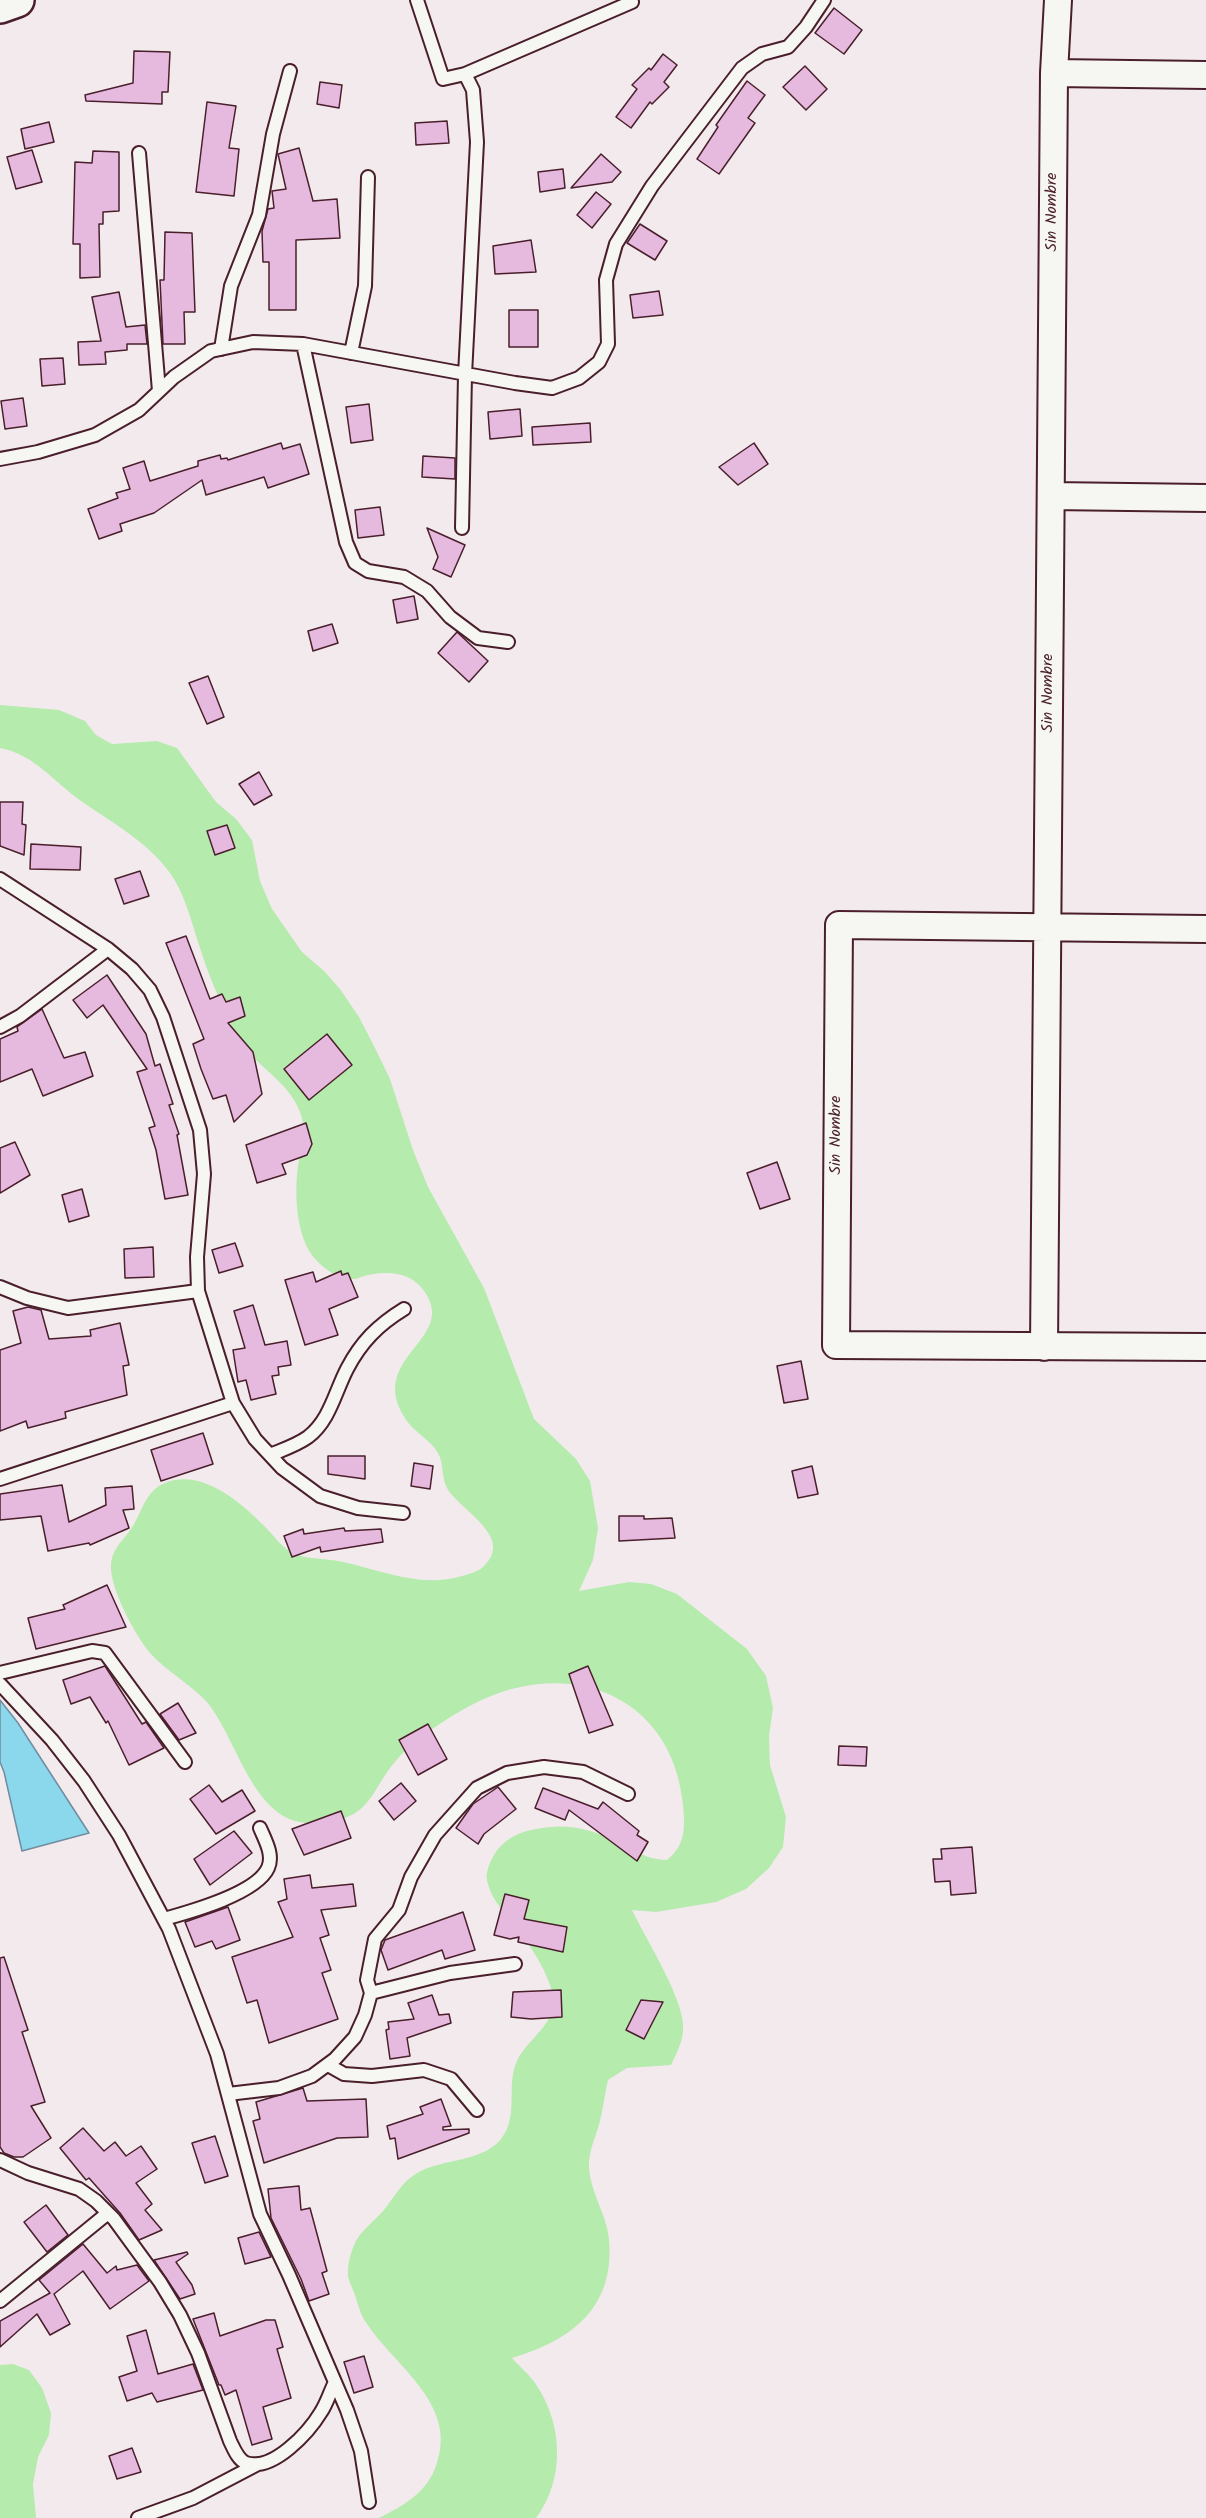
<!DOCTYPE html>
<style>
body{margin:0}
canvas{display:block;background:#f3eaee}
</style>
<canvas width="1206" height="2518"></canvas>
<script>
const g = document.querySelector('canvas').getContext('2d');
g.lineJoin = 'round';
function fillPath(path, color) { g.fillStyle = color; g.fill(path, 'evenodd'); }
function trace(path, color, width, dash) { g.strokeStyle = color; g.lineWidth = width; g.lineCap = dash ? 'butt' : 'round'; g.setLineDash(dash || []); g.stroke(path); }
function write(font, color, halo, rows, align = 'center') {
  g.font = font + ' Kalam,sans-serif'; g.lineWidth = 4.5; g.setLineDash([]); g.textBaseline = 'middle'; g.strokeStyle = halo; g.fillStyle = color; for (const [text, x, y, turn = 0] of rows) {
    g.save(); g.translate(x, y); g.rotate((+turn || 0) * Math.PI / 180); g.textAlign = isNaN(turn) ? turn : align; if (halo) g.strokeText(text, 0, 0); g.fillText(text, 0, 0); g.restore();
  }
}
fillPath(new Path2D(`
 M0 705 59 710 85 721 96 735 112 744 157 741 177 748 216 802 236 819 252 840 260 881 272 909 302 952 324 971 340 989 359 1017 374 1046 390 1079 413 1150 428 1187 484 1288 534 1419 576 1459 590 1481 598 1528 593 1560 579 1591 629 1582 651 1584 677 1594 747 1649 766 1676 773 1708 769 1736 770 1765 786 1817 783 1847 769 1868 746 1889 716 1902 656 1912 632 1910C646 1939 682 1996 683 2025 684 2040 677 2052 671 2065L627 2068 608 2080C605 2094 603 2107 600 2121 596 2137 588 2151 589 2169 591 2193 607 2216 609 2239 615 2308 572 2340 512 2358 520 2367 531 2376 537 2386 563 2425 565 2480 536 2518H379C405 2505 428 2492 437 2463 457 2404 396 2367 367 2324 361 2316 358 2305 355 2295 353 2289 349 2282 348 2276 347 2264 352 2246 359 2236 366 2227 376 2219 384 2210 395 2196 402 2181 419 2172 449 2156 497 2164 509 2123 515 2101 507 2078 519 2057 532 2035 560 2021 552 1991 546 1970 533 1950 520 1932 508 1916 491 1901 487 1880 485 1871 493 1854 500 1847 510 1836 521 1832 536 1829 569 1822 595 1830 624 1845 642 1854 647 1859 667 1860 686 1845 685 1827 683 1805 673 1699 576 1658 484 1699 461 1709 421 1734 403 1753 367 1789 377 1821 313 1823 253 1826 238 1738 206 1701 189 1683 166 1671 150 1653 135 1635 109 1587 111 1564 112 1551 120 1543 128 1533 141 1518 143 1493 163 1484 201 1466 243 1504 268 1530 277 1539 282 1548 295 1554 310 1560 327 1558 343 1562 384 1571 420 1588 462 1576 469 1574 480 1571 484 1566 515 1536 459 1510 447 1488 441 1477 444 1463 438 1453 430 1439 413 1432 405 1418 365 1355 464 1339 421 1287 407 1271 384 1271 364 1276 360 1277 357 1279 353 1279 338 1280 321 1267 312 1255 295 1232 294 1187 299 1160 302 1140 307 1133 300 1112 288 1080 255 1066 237 1038 233 1031 231 1023 227 1016 217 994 207 971 200 948 192 924 187 901 174 879 152 844 114 824 81 801 54 782 34 754 0 748Z
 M13 2364 29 2370 42 2388 51 2413 49 2435 38 2457 33 2484 36 2518H0V2365Z`), '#b5ebad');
const water = new Path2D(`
 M0 1700 18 1723 89 1833 22 1851 4 1772 0 1762Z`);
fillPath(water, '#8bd7ec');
trace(water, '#718d9f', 1.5);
const building = new Path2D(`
 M834 8 862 30 844 54 815 33Z
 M134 51 170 52 168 92H162V104L86 101 85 95 133 83Z
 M663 54 677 65 664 82 669 87 652 104 650 102 631 128 616 117 637 89 632 85 649 68 651 70Z
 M805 66 827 89 806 110 783 87Z
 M747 81 765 95 748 118 755 123 719 174 697 159 718 127 716 125Z
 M320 82 342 85 339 108 317 104Z
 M207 102 236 106 229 148 239 149 234 196 196 192Z
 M447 121 449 143 416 145 415 123Z
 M49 122 54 142 25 149 21 129Z
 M299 148 313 201 337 199 340 238 296 240V310H269V262H263L262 231 268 209 274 208 272 191 286 189 278 154Z
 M32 150 42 182 16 189 7 157Z
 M93 151 119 152V211L103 212V224H99L100 277 80 278V244H73L75 162 92 163Z
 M601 154 621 172 612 182 571 188Z
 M563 169 565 188 540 192 538 172Z
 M596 192 611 204 592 228 577 215Z
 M640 224 667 241 655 260 627 243Z
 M165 232 192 233 195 312H184L185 344H163L160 280H164Z
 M531 240 536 272 495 274 493 246Z
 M659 291 663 315 633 318 630 295Z
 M119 292 126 327 145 325 147 344H127V350L105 352 106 364 79 365 78 342 101 341 92 297Z
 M509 310H538V347H509Z
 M63 358 65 384 42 386 40 359Z
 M23 398 27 426 5 429 1 401Z
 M369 404 373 440 351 443 346 407Z
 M520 409 522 436 490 439 488 412Z
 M590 423 591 442 533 445 532 427Z
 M281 443 283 449 300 444 309 474 268 488 264 477 206 495 202 480 154 513 120 524 122 531 99 539 88 509 118 498 116 493 130 489 123 468 144 461 150 481 198 466V461L220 455 221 459 227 458 228 460Z
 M754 443 768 464 738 485 719 467Z
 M423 456 455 458V479L422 477Z
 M380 507 384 535 358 538 355 510Z
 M427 528 465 545 451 577 433 569 438 557Z
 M414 596 418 619 397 623 393 600Z
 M332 624 338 643 313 651 308 631Z
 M457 632 488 661 469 682 438 653Z
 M208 676 224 717 207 724 189 683Z
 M259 772 272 795 254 805 239 784Z
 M0 802H23L22 824 26 825 24 855 0 846Z
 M227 825 235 848 215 855 207 831Z
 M31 844 81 847 80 870 30 869Z
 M140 871 149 896 124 904 115 879Z
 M186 936 210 999 222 994 226 1002 240 997 245 1016 228 1023 253 1052 262 1094 234 1122 226 1095 213 1099 201 1069 193 1044 204 1039 166 943Z
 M107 975 146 1034 155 1066 160 1064 173 1104 169 1105 179 1134 177 1135 188 1195 165 1199 156 1150 149 1128 155 1126 137 1072 147 1069 103 1005 87 1018 73 1000Z
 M42 1009 64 1058 85 1052 93 1076 43 1096 32 1069 0 1082V1039L18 1031 17 1027Z
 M327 1034 352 1065 309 1100 284 1069Z
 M306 1123 312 1144 307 1155 282 1164 286 1174 257 1183 246 1145Z
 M15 1142 30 1175 0 1193V1148Z
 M777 1162 790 1199 760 1209 747 1173Z
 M82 1189 89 1216 69 1222 62 1195Z
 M235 1243 243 1266 219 1273 212 1250Z
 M153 1247 154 1277 125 1278 124 1249Z
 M341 1271 342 1275 348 1273 358 1297 329 1309 338 1335 305 1345 285 1280 313 1272 316 1282Z
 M253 1305 265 1345 287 1341 291 1365 278 1367 279 1375 272 1376 276 1394 251 1400 246 1380 238 1382 233 1350 245 1348 234 1311Z
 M28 1307 41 1310 49 1339 91 1336 90 1330 120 1323 129 1365 123 1366 127 1395 65 1412 66 1418 28 1428 26 1421 0 1431V1350L21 1343 13 1311Z
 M801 1361 808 1399 784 1403 777 1366Z
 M203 1433 213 1464 161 1481 151 1450Z
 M328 1456H365V1479L328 1474Z
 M414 1463 433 1466 430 1489 411 1486Z
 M812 1466 818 1494 798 1498 792 1471Z
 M62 1485 69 1522 106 1505 105 1488 132 1486 134 1509 123 1510 129 1528 90 1545 89 1543 48 1551 41 1516 0 1520V1494Z
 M619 1516H644V1519L672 1518 675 1538 619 1541Z
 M344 1528 345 1531 381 1529 383 1542 321 1552 320 1547 292 1557 284 1536 303 1529 304 1534Z
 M107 1585 126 1627 36 1649 28 1618 65 1609 63 1605Z
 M105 1666 142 1724 146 1722 164 1748 129 1765 108 1721 106 1723 90 1697 71 1704 63 1680Z
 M588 1666 613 1725 589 1733 569 1674Z
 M178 1703 196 1733 179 1740 160 1714Z
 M428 1724 447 1759 418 1775 399 1740Z
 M839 1746 867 1747 866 1766 838 1765Z
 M401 1783 416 1801 394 1820 379 1801Z
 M209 1785 222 1802 242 1790 255 1811 216 1834 190 1799Z
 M498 1787 516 1809 484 1834 478 1844 456 1828 473 1804Z
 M543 1788 598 1809 603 1802 639 1831 637 1835 648 1842 637 1861 569 1810 565 1820 535 1808Z
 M341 1811 351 1838 304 1855 292 1829Z
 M234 1831 252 1853 210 1885 194 1859Z
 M972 1847 976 1893 951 1895 950 1881 935 1882 933 1859H942L941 1849Z
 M310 1875 312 1888 353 1884 356 1906 321 1910 329 1935 320 1938 331 1970 322 1973 338 2019 269 2043 257 2000 247 2003 232 1957 293 1937 278 1902 287 1899 284 1879Z
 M505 1894 529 1900 524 1919 567 1927 563 1952 518 1942 519 1937 510 1939 494 1935Z
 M228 1907 240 1940 216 1949 212 1941 195 1947 185 1922Z
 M463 1912 475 1950 445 1959 442 1950 388 1970 381 1950 385 1940Z
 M4 1957 28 2030 22 2032 45 2102 31 2106 51 2138 23 2157H14L4 2153 0 2147V1958Z
 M561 1990 562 2017 531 2019 511 2017 513 1992Z
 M432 1995 439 2015 449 2014 451 2023 407 2038 410 2056 390 2059 386 2030 389 2029 388 2022 414 2019 408 2003Z
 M641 2000 663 2002 644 2039 626 2030Z
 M303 2088 307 2101 366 2099 368 2137 337 2138 264 2163 253 2121 260 2119 256 2102Z
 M441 2099 451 2126 443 2127V2130L469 2129V2133L398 2159 395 2138 390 2139 387 2126 423 2114 420 2107Z
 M83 2128 104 2151 115 2142 126 2156 141 2146 157 2169 136 2183 152 2204 145 2210 162 2230 139 2240 120 2213 89 2178 86 2180 60 2148Z
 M215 2136 228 2176 205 2183 192 2143Z
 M299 2186 301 2210 310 2208 327 2271 322 2273 329 2294 309 2301 301 2279 271 2218 268 2189Z
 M46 2205 68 2235 47 2252 24 2222Z
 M259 2232 271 2257 245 2264 238 2238Z
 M83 2244 107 2273 116 2266 117 2270 137 2265 149 2281 110 2309 83 2271 54 2294 70 2324 50 2335 37 2314 0 2347V2321L50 2293 39 2280Z
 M187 2252 188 2254 176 2262 192 2285 195 2294 180 2299 154 2260Z
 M214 2313 220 2336 266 2320H275L283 2347 277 2349 291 2398 263 2407 272 2439 252 2445 236 2390 225 2395 221 2385H219L193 2319Z
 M146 2330 158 2374 193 2364 203 2390 157 2402 152 2393 127 2401 119 2377 137 2371 127 2336Z
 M364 2356 373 2387 354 2393 344 2362Z
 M132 2448 141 2472 117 2479 109 2456Z`);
fillPath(building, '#e6badf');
trace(building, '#4a1f2b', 1.5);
const service = new Path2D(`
 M417 0 443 79 465 74 632 2
 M139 153 159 391
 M303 344 346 542 355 563 368 571 404 577 427 591 450 617 478 638 508 642
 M221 349 231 286 259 215 273 134 290 71
 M351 353 365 286 368 177
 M0 459 38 452 95 435 139 410 174 377 211 351 253 342 303 344 515 383 552 388 579 378 599 362 608 344 606 280 616 244 652 186 742 68 762 54 788 47 806 27 824 0
 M462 528 465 375 477 142 473 90 465 74
 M0 879 108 949 132 969 150 990 163 1017 200 1130 204 1174 197 1257 198 1291 233 1403 255 1439 282 1468 320 1496 358 1508 403 1513
 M0 1027 20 1016 108 949
 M0 1287 27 1298 68 1308 198 1291
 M270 1455C282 1450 297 1445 308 1437 330 1420 335 1392 347 1369 361 1342 378 1325 404 1309
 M0 1479 233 1403
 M0 1673 92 1651 105 1653 185 1762
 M0 1684 52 1740 84 1781 119 1835 169 1929 217 2054 260 2214 289 2275 347 2410 361 2451 369 2502
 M164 1919C189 1912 256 1894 268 1868 274 1855 265 1840 260 1828
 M371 1993 450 1973 515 1964
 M328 2065 344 2074 372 2076 424 2070 451 2079 477 2110
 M228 2094 279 2088 312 2076 335 2059 355 2037 365 2015 371 1993 367 1980 375 1939 399 1910 411 1877 435 1835 477 1788 507 1773 544 1767 583 1772 628 1794
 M0 2160 28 2173 79 2189 96 2201 114 2219 160 2282 180 2315 198 2353 230 2441C234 2449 238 2460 246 2463 273 2472 309 2432 321 2412 327 2403 330 2392 335 2382
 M0 2301 108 2213
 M138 2518 193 2498 258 2464`);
const minor = new Path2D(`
 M1054 73 1206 75
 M1051 496 1206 498
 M1206 929 839 925 836 1345 1206 1347
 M1044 1347 1054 73 1058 0`);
const primary = new Path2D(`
 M0 6 17 0`);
trace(service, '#4a1f2b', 16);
trace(minor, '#4a1f2b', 30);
trace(primary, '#4a1f2b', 38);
trace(service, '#f6f6f2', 12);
trace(minor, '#f6f6f2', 26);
trace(primary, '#f6f6f2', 33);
write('16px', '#4a1f2b', '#f6f6f2', [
 ["Sin Nombre",1053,212,-90],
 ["Sin Nombre",1049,693,-90],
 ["Sin Nombre",837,1135,-90]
]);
</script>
